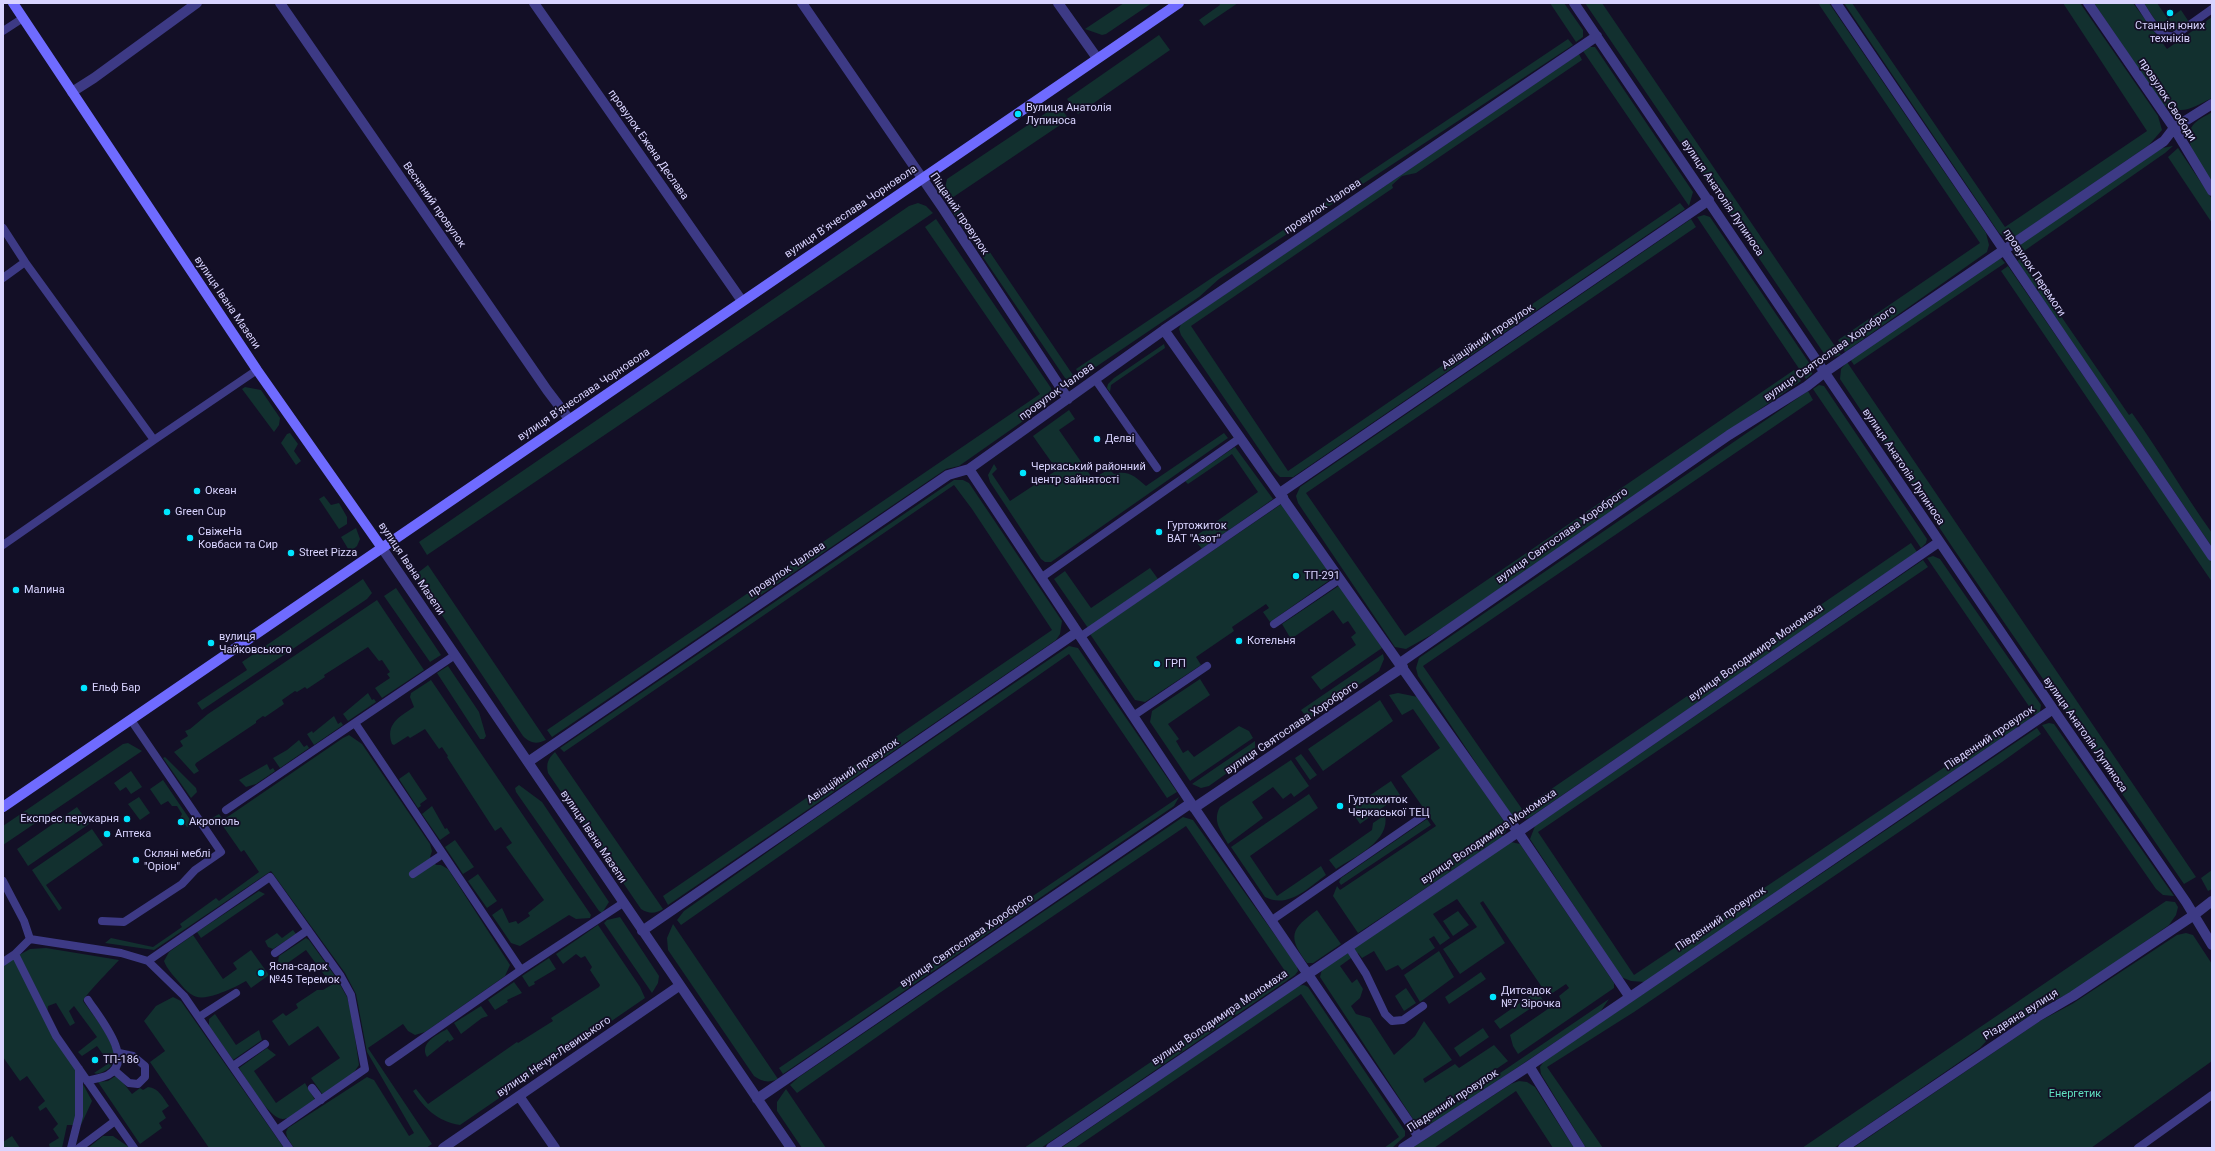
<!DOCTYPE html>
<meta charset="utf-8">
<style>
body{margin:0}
#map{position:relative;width:2215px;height:1151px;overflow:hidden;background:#130f26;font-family:Roboto,sans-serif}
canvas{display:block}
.frame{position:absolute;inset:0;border:4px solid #d9d4ff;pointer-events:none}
</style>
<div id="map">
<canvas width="2215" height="1151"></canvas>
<div class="frame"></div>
</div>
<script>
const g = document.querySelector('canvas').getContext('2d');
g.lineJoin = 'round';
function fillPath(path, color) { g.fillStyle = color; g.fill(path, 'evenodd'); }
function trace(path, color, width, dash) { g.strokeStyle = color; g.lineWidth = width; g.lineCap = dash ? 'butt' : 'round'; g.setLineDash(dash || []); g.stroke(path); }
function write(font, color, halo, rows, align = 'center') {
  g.font = font + ' Roboto,sans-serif'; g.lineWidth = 3.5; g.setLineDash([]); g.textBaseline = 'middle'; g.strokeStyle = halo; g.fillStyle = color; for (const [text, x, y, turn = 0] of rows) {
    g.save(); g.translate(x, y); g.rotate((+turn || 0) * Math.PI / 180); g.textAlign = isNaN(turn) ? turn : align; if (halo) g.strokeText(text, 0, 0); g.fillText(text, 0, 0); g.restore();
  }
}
fillPath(new Path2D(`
 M1124 3H1152L1106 34 1102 35 1085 29Z
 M1219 3H1238L1204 26 1199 20 1220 5Z
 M1550 3H1564L1583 30V37L1576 42Z
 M1585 3H1602L1841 355 1833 357 1825 355Z
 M1818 3H1829L1986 233 1989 245 1987 252 1845 352 1838 340 1980 243Z
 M1844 3H1852L2005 227 2147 131 2063 3H2080L2158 116 2162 130 2149 145 2012 239 2006 238 1999 233Z
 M2094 3H2133L2167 49 2212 17V98C2193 107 2184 116 2163 105Z
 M2144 3H2157L2168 19 2181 10 2189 22C2185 24 2180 28 2176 30 2162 35 2150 12 2144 3Z
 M1159 35 1170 50 1078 114 1067 99Z
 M1568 39 1573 45 1219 279 1199 297 1081 377 1076 369Z
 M1589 47H1595L1693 192 1689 206 1583 51Z
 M1579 54 1582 60 1416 173 1402 176 1392 185 1393 188 1191 326 1288 471 1680 203 1685 209 1293 477H1280L1274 471 1181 335 1179 329 1181 324Z
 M1058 105 1069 119 946 202 944 193 947 179Z
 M2212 112V182C2203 169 2180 140 2193 125 2198 119 2206 116 2212 112Z
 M2173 146 2165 153 2014 258V248L2162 148Z
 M2178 148 2212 199V223L2168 157Z
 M918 203 926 206 933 213 427 555 419 542 909 206Z
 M958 205 1077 381 1071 382 1065 378 951 210Z
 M1704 215 1710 217 1812 367V374L1806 379 1697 217Z
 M936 219 1051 388 1052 395 1046 405 959 466 946 469 552 737 547 730 1040 394 925 227Z
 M1691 219 1696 227 1306 493 1405 636 1794 370 1801 381 1438 631 1406 649 1395 647 1298 503 1296 496 1300 487Z
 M2000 257 2005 263 1854 365 1850 359Z
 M2021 258 2129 415 2132 413C2160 452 2184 494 2212 533V547L2017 261Z
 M2008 266 2212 563V582L2001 271Z
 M1164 344 1165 348 1111 385 1110 392 1107 388 1108 384 1114 378Z
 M1847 362 2196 877 2184 884 1955 551 1840 379 1841 369Z
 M1819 385 1824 386 1927 539 1926 543 1921 548 1813 389Z
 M245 387 261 390 280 418 279 425 274 432 242 389Z
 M1808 391 1813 400 1423 666 1522 809 1911 543 1917 552 1529 818C1522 820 1517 819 1510 814L1418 676 1416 668 1419 658Z
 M1069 410 1075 419 1059 430 1093 479 1109 469 1114 474C1129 470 1135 477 1146 486L1224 433 1228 438 1051 562H1045L1041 559 990 482 988 475 994 464 997 469 992 474 1010 501 1057 470 1033 436Z
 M290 433 298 444 294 451 301 461 296 465 281 443 287 434Z
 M1235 447 1273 499 1202 549 1193 538 1258 492 1232 454 1188 484 1185 481Z
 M954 480H963L969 483 1062 621 1060 634 1056 640 668 905 663 896 1052 630 972 509 954 485 564 752 560 748Z
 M324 496 331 505 339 503 347 517V524L339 529 319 499Z
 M1283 503 1334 577 1270 622 1263 612 1269 608 1266 604 1232 627 1234 631 1196 657 1201 665 1145 702 1135 700 1090 634Z
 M356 528 360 539 357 546 350 552 341 537Z
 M1933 556 1940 559 2041 705 2040 712 2035 715 1927 558Z
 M1923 560 1928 567 1538 832 1634 975 2027 712 2031 718 1645 982 1631 981 1621 977 1530 839 1535 826Z
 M428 565 546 740C537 744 531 744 523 736L415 575Z
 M1150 568 1158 579 1088 628 1054 579 1065 571 1091 608Z
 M363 579 372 593 367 599 202 710 197 703 247 670 242 662Z
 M1340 585 1382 648 1321 690 1311 677 1356 645 1351 637 1356 633 1348 621 1343 624 1333 610 1291 639 1282 624Z
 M396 588 441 655 430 662 384 596Z
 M377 600 424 670 382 698 375 688 390 678 387 674 390 672 382 660 379 661 368 647 324 675 325 677 307 689 305 687 297 692 295 691 282 700 284 704 265 717 263 716 256 721V723L196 763 195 765 199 771 194 774 174 752 183 746 180 741 188 736 185 731 190 729 208 714Z
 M1069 646 1078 648 1177 792 1167 798 1069 654 681 925 677 920 684 911 813 820Z
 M1383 654 1384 659 1379 671 1308 719 1301 710Z
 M448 666 479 712 486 736 484 739H480L437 673Z
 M1200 679 1210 695 1168 724 1179 739 1176 741 1183 753 1188 750 1194 757 1239 726 1249 731 1253 738 1190 781 1150 722 1152 711Z
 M431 680 591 915 590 918 576 919 569 915 520 946 511 943 492 915 502 908 509 923 516 921 518 924 530 916 528 913 544 900 506 847 512 843 501 827 495 831 447 757 448 756 442 747 439 749 425 729 410 738 408 736 394 745 392 744C385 724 399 717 414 707L410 697 411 693Z
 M368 693 372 700 374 699 376 702 348 721 343 714Z
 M1398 693 1418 697 1506 824V831L1503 837 1358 933 1333 896 1337 886 1340 890 1436 826 1401 776 1440 748 1413 709 1402 715 1389 695Z
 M1380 700 1393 721 1323 771 1308 749Z
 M334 716 338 724 341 722 343 725 314 745 307 734 312 731 313 733Z
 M2049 723 2054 724 2174 896 2163 895 2156 889 2042 725Z
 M2037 728 2041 734 2002 762 1634 1012 1547 1067 1603 1148H1586L1541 1074 1540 1067 1544 1061Z
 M349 735 362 744 430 844 432 851 430 857 436 865H441L448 869 510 965 505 976 425 1032 415 1035 408 1031 403 1024 368 1048 432 1144 426 1148H294L287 1137 286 1132 288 1128 367 1077 374 1080 409 1136 414 1133 367 1052 356 994 345 973 271 871 154 950 105 943 111 938 153 947 182 927 180 924 216 898 219 901 259 872 244 850 241 852 218 819 210 824 207 821 219 814 223 820 343 738Z
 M299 740 304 747 307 745 309 748 280 768 273 758 287 750Z
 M1255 741V753L1209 786 1201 788 1192 784Z
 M128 743 142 751 3 845V826L123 744Z
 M555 752 663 909C655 914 649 914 641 909L548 773C546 763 548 759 555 752Z
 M1301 754 1317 775 1310 780 1295 758Z
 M165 757 196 788 197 792 191 798 163 758Z
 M1291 760 1309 786 1294 797 1291 793 1283 799 1273 787 1252 802 1263 818 1228 844C1221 831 1212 821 1220 807Z
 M267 764 270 770 273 768 275 771 256 784 246 787 239 780Z
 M131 771 142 787 131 794 126 787 120 791 114 783Z
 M409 772 427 799 420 804 421 806 418 808 399 779Z
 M163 780 193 824 187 827 180 818 182 814 177 806H172L168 801 161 805 150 789Z
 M1391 781 1400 795 1360 824 1350 809Z
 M519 785 542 802 609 902 602 913 599 911 516 792 515 788Z
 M1309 794 1318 808 1250 856 1277 896 1321 866 1326 875C1308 888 1288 909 1265 897L1231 847Z
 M139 797 150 813 140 820 128 804Z
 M1179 797 1174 806 783 1074 779 1068Z
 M432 806 445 829 447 828 450 833 440 840 422 814Z
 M77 807 89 824 28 866 17 849Z
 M1385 815C1391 841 1354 857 1336 869L1329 860 1372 830 1373 823Z
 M1183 817 1193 820 1297 966 1298 971 1295 975 1041 1148H1024L1285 971 1186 826 941 992 797 1093 790 1085 799 1077Z
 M1427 819 1431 825 1341 885 1339 882 1341 878Z
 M92 829 103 845 46 885 62 908 59 911 32 870Z
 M455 840 474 867 463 874 445 847Z
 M1511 842 1520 844 1614 983V988L1518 1054 1513 1046 1510 1035 1561 1000 1559 996 1569 988 1566 984 1548 996 1483 901 1480 903 1505 943 1460 974 1443 949 1477 927 1457 899 1433 914 1450 938 1440 945 1434 936 1429 939 1435 948 1402 970 1398 965 1386 971 1374 951 1362 958 1358 953 1340 966 1352 983 1357 979 1363 989 1360 998 1351 1006 1356 1014 1370 1018 1394 1055 1415 1036 1424 1021 1452 1060 1423 1079 1425 1083 1455 1064 1459 1068 1494 1045 1508 1061 1419 1122 1413 1119 1320 977 1322 969Z
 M2212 870V889L2208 891 2201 878Z
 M478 874 497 901 487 908 468 881Z
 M259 891 265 894 201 938 197 932Z
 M2166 901 2175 902 2178 907 2176 915 2169 925 2073 992 2052 1001 2018 1023 1991 1036 1980 1048 1834 1148H1802Z
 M1317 910 1341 944 1313 963H1307C1287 936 1291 929 1317 910Z
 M1458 911 1469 925 1453 936 1443 921Z
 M620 917 659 976 658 983 652 993 604 923 607 920Z
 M673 924 778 1079C769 1083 762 1082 754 1076L668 950 667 938Z
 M598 925 640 987 645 998 460 1125C437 1121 425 1109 413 1091L416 1089 428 1104 517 1042 518 1043 553 1021 551 1018 599 987 600 985 590 970 592 967 585 956 581 958 576 954 563 964 556 954Z
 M293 930 296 934 273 949 268 947 265 941 277 933 282 938Z
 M2186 933 2193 935 2212 964V1061L2091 1148H1853L2040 1021 2072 1004 2177 935Z
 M193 935 223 979 237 969 233 963 251 950 269 975 251 988 246 981C236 987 228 990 218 994 197 1001 192 998 178 981 173 975 167 969 164 961L169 952Z
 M306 938 309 940 335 976 328 980 306 950 282 967 278 961 279 956Z
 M46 948 119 960C112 968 85 995 83 1001 93 1016 128 1054 108 1069 103 1072 98 1075 94 1073L109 1063 97 1046 82 1056 78 1052 97 1037 74 1006 69 1011 75 1023 70 1026 56 1003 48 1006 46 1023 68 1056 92 1101 81 1125H67L62 1148H50L49 1144 59 1138 53 1129 58 1124 46 1107 40 1111 38 1107 45 1101 27 1076 20 1081 3 1057V960L21 954 30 949Z
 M1439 951 1454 977 1420 1002 1404 975Z
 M549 958 556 969 534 982 535 984 529 987 522 976Z
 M1481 972 1486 979 1449 1004 1445 997Z
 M338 981 347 997 351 1011 359 1065 352 1075 323 1095 311 1078 340 1058 318 1026 289 1046 272 1021 283 1013 286 1016 298 1008 296 1004 317 990H323Z
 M514 982 522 993 507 1000 508 1002 495 1010 488 1000Z
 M1304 985 1308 987 1405 1131V1136L1392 1148H1384L1399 1137 1301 994 1075 1148H1061L1297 986Z
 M1406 988 1416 1003 1404 1011 1395 996Z
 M1537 991 1543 1000 1500 1029 1494 1021Z
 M173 997 181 1001 284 1148H209L150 1062 165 1051 144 1021 156 1006Z
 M1609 999 1600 1012 1433 1124H1425Z
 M481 1006 488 1016 482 1018 461 1034 454 1023Z
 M215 1014 236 1045 259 1030 262 1040 233 1060 209 1026V1019Z
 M1483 1028 1489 1037 1460 1057 1454 1048Z
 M447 1029 454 1039 449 1042 448 1040 427 1057C419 1043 437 1035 447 1029Z
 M267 1048 276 1055 254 1071 276 1103 305 1083 315 1100C306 1106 294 1118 283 1119 270 1120 246 1079 239 1068Z
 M117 1075 132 1094 140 1088 143 1090 148 1087C159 1088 163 1098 169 1106L162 1111 166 1118 159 1123 162 1128 140 1144 98 1082 108 1081Z
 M1519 1081 1527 1082 1535 1087 1574 1148H1553L1516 1091 1434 1148H1412L1511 1084Z
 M786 1089 826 1148H802L777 1111V1102Z
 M12 1136 20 1148H3V1142Z
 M103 1136H113L130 1148H88Z`), '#12302f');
trace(new Path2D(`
 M2139 3C2148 15 2158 39 2174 36L2212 9
 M3 31 23 18
 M3 228 25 262 154 440 257 370
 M3 278 25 262
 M1095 379 1157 468
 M3 545 154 440
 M1042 577 1240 438
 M1274 624 1340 579
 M1080 637 1284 497
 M1133 716 1207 666
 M355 723 521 970
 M226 810 455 655
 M413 874 443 854
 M3 881 24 921 30 939 121 953 148 961 184 996 289 1148
 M1272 920 1426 814
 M102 921 124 922 182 884 195 870 221 852 131 720
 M30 939 15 954 56 1036 134 1148
 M1348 946 1366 974 1385 1014 1392 1021 1403 1020 1423 1006
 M275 953 308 930
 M148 961 270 877 340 975 351 995 365 1069 277 1130
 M3 962 15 954
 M199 1017 236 993
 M389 1062 521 970 623 903
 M233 1066 265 1044
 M114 1070 129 1083 138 1084 145 1077V1066L133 1056 119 1053
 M87 1081C94 1079 102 1078 108 1075 136 1060 98 1016 88 1000
 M312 1088 321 1100
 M71 1148 79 1116V1069
 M79 1148 115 1121
 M2138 1148 2212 1095`), '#3d3a85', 8);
trace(new Path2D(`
 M280 3 547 390 569 419
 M534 3 742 301
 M802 3 942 207 1068 399
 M1058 3 1097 58
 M1574 3 2053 709 2186 902 2212 945
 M1836 3 2212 556
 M2088 3 2174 128 2212 191
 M72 92 94 78 197 3
 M1164 330 1518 832 1629 996
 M969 469 1191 803 1419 1137
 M1280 493 1709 200
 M382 548 791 1148
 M1400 663 1729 435 1807 386 1825 372 2164 141 2174 128 2212 104
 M528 762 948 475 969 469 1164 330 1597 36
 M1194 808 1403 667
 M642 931 1077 632
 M1529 1066 1580 1148
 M519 1096 555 1148
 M757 1099 1191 803
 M443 1148 679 986
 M1051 1148 1518 832 1939 542
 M1403 1148 1529 1066 2053 709
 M1843 1148 2037 1017 2073 996 2194 915 2212 901`), '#3d3a85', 10);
trace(new Path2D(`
 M13 3 257 370 382 548
 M3 807 1179 3`), '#6f6bff', 10);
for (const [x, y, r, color] of [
 [2170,13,4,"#00e5ff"],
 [1018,114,4,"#00e5ff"],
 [1097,439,4,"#00e5ff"],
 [1023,473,4,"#00e5ff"],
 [197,491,4,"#00e5ff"],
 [167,512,4,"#00e5ff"],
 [1159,532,4,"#00e5ff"],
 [190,538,4,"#00e5ff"],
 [291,553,4,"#00e5ff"],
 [1296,576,4,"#00e5ff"],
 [16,590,4,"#00e5ff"],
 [1239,641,4,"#00e5ff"],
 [211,643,4,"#00e5ff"],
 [1157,664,4,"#00e5ff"],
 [84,688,4,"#00e5ff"],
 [1340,806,4,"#00e5ff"],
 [127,819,4,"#00e5ff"],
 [181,822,4,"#00e5ff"],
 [107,834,4,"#00e5ff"],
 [136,860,4,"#00e5ff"],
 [261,973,4,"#00e5ff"],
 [1493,997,4,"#00e5ff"],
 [95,1060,4,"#00e5ff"]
]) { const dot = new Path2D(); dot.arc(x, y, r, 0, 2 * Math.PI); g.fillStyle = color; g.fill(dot); trace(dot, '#130f26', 1.5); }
write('11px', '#d9d4ff', '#130f26', [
 ["Станція юних",2170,26,"center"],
 ["техніків",2170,39,"center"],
 ["Вулиця Анатолія",1026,108],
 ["Лупиноса",1026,121],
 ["Делві",1105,439],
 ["Черкаський районний",1031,467],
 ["центр зайнятості",1031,480],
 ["Океан",205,491],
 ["Green Cup",175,512],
 ["Гуртожиток",1167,526],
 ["ВАТ \"Азот\"",1167,539],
 ["СвіжеНа",198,532],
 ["Ковбаси та Сир",198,545],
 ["Street Pizza",299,553],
 ["ТП-291",1304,576],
 ["Малина",24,590],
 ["вулиця",219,637],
 ["Чайковського",219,650],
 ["Котельня",1247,641],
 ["ГРП",1165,664],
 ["Ельф Бар",92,688],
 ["Гуртожиток",1348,800],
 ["Черкаської ТЕЦ",1348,813],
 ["Експрес перукарня",119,819,"right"],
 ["Акрополь",189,822],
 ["Аптека",115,834],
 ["Скляні меблі",144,854],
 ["\"Оріон\"",144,867],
 ["Ясла-садок",269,967],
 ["№45 Теремок",269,980],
 ["Дитсадок",1501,991],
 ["№7 Зірочка",1501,1004],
 ["ТП-186",103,1060]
], 'left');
write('11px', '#d9d4ff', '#130f26', [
 ["провулок Свободи",2167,100,57],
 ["провулок Ежена Деслава",648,145,55],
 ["вулиця Анатолія Лупиноса",1722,198,56],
 ["Весняний провулок",434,205,55],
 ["провулок Чалова",1323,207,-34],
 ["вулиця Вʼячеслава Чорновола",851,212,-34],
 ["Піщаний провулок",959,214,56],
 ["провулок Перемоги",2034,273,56],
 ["вулиця Івана Мазепи",227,303,56],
 ["Авіаційний провулок",1488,337,-34],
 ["вулиця Святослава Хороброго",1830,354,-35],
 ["провулок Чалова",1057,392,-36],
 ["вулиця Вʼячеслава Чорновола",584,395,-34],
 ["вулиця Анатолія Лупиноса",1903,467,56],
 ["вулиця Святослава Хороброго",1562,536,-35],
 ["вулиця Івана Мазепи",411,569,56],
 ["провулок Чалова",787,570,-34],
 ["вулиця Володимира Мономаха",1756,653,-35],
 ["вулиця Святослава Хороброго",1292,728,-34],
 ["вулиця Анатолія Лупиноса",2085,735,55],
 ["Південний провулок",1990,738,-34],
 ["Авіаційний провулок",853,771,-34],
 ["вулиця Івана Мазепи",593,837,56],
 ["вулиця Володимира Мономаха",1489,837,-34],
 ["Південний провулок",1721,919,-34],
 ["вулиця Святослава Хороброго",967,941,-34],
 ["Різдвяна вулиця",2021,1015,-32],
 ["вулиця Володимира Мономаха",1220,1018,-34],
 ["вулиця Нечуя-Левицького",554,1057,-34],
 ["Південний провулок",1453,1101,-33]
]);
write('11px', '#5fe0c0', '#130f26', [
 ["Енергетик",2075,1094]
]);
</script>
